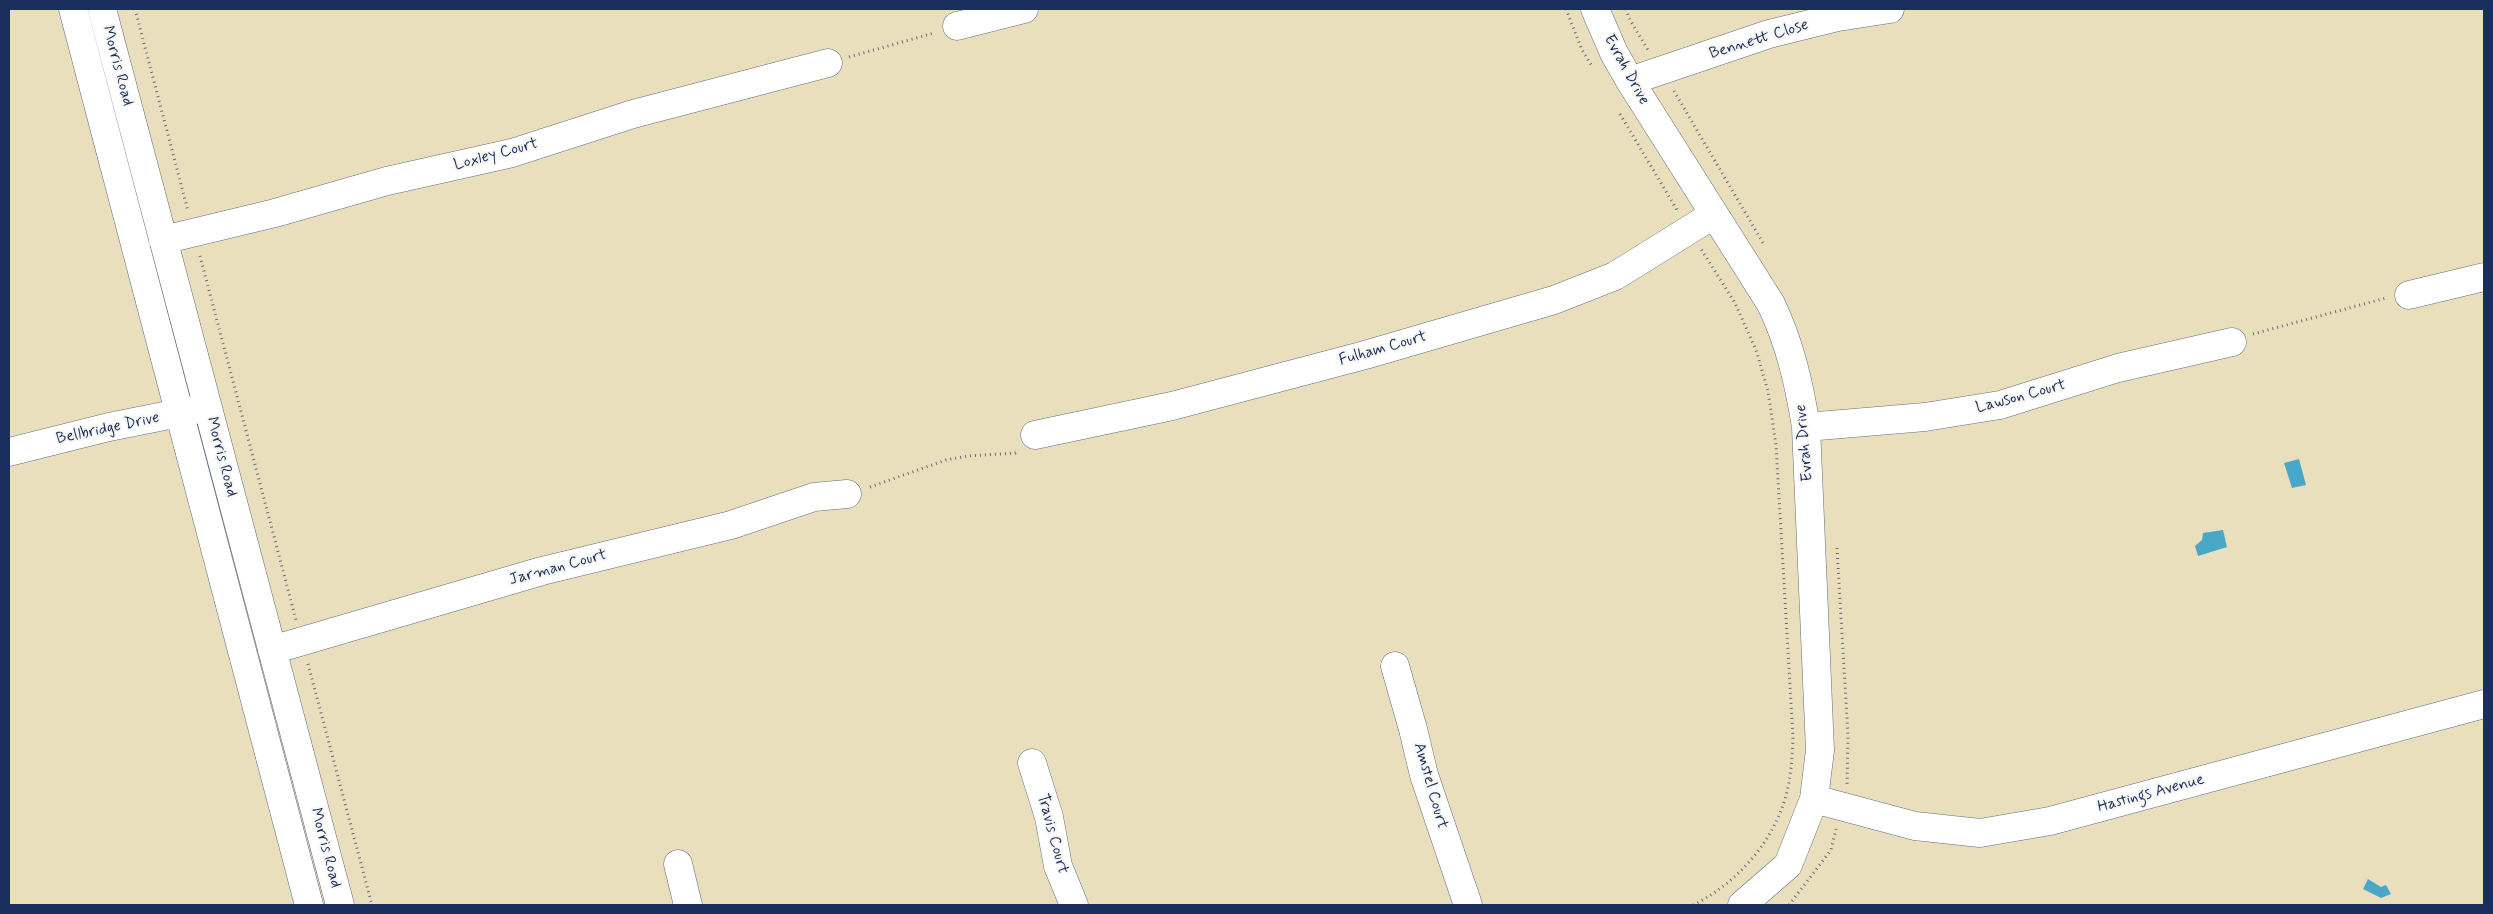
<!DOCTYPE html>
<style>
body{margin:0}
#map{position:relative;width:2493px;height:914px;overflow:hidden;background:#e9dfbc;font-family:Mynerve,sans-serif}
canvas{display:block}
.frame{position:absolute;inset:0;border:10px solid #1b2f5e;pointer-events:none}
</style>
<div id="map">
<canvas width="2493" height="914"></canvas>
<div class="frame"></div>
</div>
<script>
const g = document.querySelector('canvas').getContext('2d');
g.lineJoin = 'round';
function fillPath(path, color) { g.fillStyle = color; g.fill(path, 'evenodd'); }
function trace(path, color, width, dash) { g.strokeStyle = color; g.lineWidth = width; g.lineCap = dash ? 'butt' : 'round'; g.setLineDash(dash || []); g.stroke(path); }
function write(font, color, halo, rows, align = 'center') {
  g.font = font + ' Mynerve,sans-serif'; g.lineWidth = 4; g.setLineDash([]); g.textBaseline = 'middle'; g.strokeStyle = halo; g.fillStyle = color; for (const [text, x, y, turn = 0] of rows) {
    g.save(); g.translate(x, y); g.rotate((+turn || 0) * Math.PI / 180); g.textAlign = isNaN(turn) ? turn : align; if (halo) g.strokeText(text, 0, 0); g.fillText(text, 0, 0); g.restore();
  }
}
fillPath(new Path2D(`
 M2299 459 2306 485 2292 488 2284 463Z
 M2223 530 2227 547 2198 556 2195 546 2202 540 2203 533Z
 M2368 879 2381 887 2386 885 2391 894 2381 898 2363 889Z`), '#49a8c8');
const minor = new Path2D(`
 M73 9 309 905
 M102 9 340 905
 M1595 9 1614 53 1630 81 1771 304C1790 344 1799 383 1806 427L1820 750 1814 799 1788 865 1742 905
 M957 26 1024 9
 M1630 81 1769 34 1838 17 1890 9
 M163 240 275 213 387 181 512 153 633 114 828 63
 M2409 295 2484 277
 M1806 427 1925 417 2000 405 2118 368 2232 342
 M1035 435 1172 406 1365 355 1554 300 1615 276 1713 215
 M9 452 109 427 199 409
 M272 650 542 571 731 525 814 497 847 494
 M1395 666 1413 729 1424 775 1468 905
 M1032 763 1049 817 1058 866 1074 905
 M1814 799 1915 826 1980 833 2050 821 2484 704
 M678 864 688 905`);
trace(minor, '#636d7f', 29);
trace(new Path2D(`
 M135 9 188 211
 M1566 9 1582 50 1593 68
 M1626 9 1630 20 1648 50
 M849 57 934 33
 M1674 91 1763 243
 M1620 114 1677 210
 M200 256 296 620
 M2253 334 2386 298
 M870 487 946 460 968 456 1015 453 1019 450
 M1837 548 1848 736 1847 784
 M308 664 372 905
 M1693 905C1734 885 1770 846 1784 802 1791 781 1792 759 1793 737L1776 445 1768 391 1756 350 1735 303 1701 249
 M1789 905 1831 850 1836 829`), '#636d7f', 3, [1, 4]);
trace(minor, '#fff', 28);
write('16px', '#1b2f5e', '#f6f6f2', [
 ["Bennett Close",1759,40,-17],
 ["Morris Road",117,66,75],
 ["Evrah Drive",1626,70,61],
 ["Loxley Court",496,155,-15],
 ["Fulham Court",1383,349,-16],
 ["Lawson Court",2021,397,-15],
 ["Bellbridge Drive",108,429,-12],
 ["Evrah Drive",1805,443,-95],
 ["Morris Road",221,457,75],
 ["Jarman Court",558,568,-15],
 ["Amstel Court",1430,786,74],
 ["Hastings Avenue",2151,794,-15],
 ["Travis Court",1052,834,75],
 ["Morris Road",325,848,75]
]);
</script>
